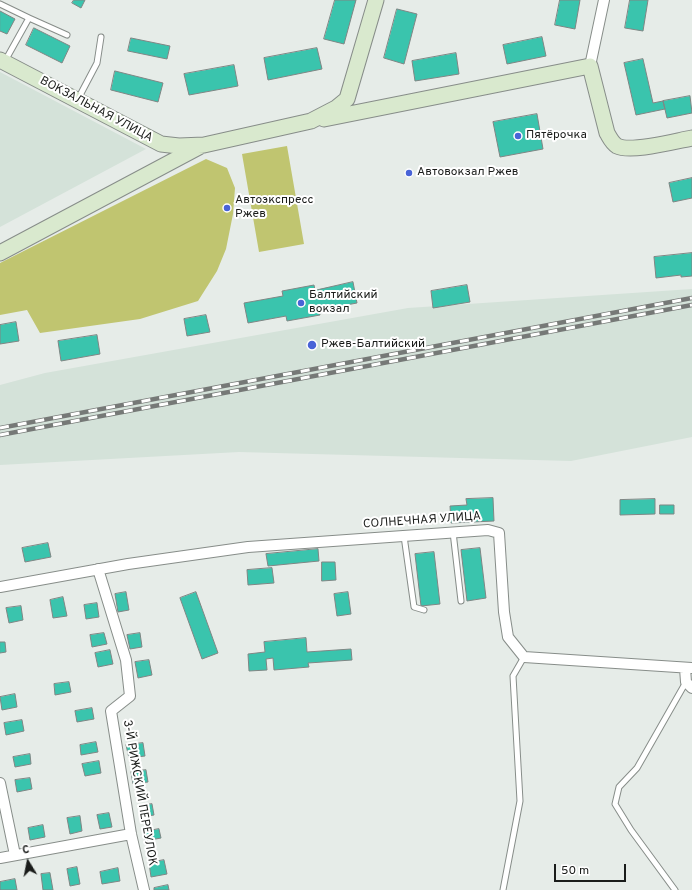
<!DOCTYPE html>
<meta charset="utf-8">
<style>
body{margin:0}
#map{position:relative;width:692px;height:890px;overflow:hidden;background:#e6ece8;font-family:Overpass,sans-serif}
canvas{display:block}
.north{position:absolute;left:8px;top:842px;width:40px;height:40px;-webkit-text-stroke:3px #fff;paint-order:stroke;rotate:350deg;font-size:11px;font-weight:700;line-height:16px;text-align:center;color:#1a1c1a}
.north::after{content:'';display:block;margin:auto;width:14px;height:18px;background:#1a1c1a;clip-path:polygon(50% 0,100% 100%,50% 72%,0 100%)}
.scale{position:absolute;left:554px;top:864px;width:72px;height:18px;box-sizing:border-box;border:2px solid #1a1c1a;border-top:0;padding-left:5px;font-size:12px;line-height:14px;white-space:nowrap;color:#1a1c1a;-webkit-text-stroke:3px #fff;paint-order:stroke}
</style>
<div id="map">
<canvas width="692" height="890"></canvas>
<div class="north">С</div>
<div class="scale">50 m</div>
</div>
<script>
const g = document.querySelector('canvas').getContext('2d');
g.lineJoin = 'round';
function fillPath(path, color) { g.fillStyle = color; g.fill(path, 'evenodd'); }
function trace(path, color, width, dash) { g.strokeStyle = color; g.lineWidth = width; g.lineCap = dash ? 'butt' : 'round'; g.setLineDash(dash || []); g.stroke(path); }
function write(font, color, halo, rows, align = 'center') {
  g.font = font + ' Overpass,sans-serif'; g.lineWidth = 4; g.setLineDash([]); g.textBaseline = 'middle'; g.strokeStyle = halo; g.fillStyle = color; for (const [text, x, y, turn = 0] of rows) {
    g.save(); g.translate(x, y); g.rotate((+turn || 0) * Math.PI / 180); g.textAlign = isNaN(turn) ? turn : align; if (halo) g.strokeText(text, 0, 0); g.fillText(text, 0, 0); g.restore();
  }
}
fillPath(new Path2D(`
 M0 72 146 149 0 227Z
 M692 289V437L571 461 239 452 0 465V385L45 373 408 308Z`), '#d4e2d9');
fillPath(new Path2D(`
 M287 146 304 244 259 252 242 154Z
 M206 159 227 168 235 188 233 214 226 249 217 271 198 301 140 319 40 333 27 310 0 315V263Z`), '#c0c570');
const building = new Path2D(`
 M74 0H85L81 8 72 3Z
 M335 0H356L344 44 324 39Z
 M560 0H580L575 29 555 25Z
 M630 0H648L643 31 625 28Z
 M397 9 417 14 404 64 384 58Z
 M0 11 15 19 7 34 0 31Z
 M34 28 70 46 62 63 26 45Z
 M542 37 546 56 507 64 503 45Z
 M131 38 170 46 167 59 128 51Z
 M317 48 322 69 268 80 264 58Z
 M456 53 459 74 415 81 412 61Z
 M643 59 653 103 663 101 665 109 636 115 624 63Z
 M234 65 238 86 189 95 184 74Z
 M115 71 163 83 158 102 111 90Z
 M690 96 692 113 667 118 663 101Z
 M537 114 543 149 500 157 493 122Z
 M692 178V198L673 202 669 183Z
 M692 253V276L681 277V275L656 278 654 257Z
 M353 282 357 303 319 310 320 315 287 321 286 316 248 323 244 303 283 296 282 291 314 285 315 290Z
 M467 285 470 302 433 308 431 291Z
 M206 315 210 332 187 336 184 319Z
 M16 322 19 341 0 344V325Z
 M97 335 100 354 61 361 58 341Z
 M493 498 494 521 451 523 450 506 467 505 466 499Z
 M655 499V514L620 515V500Z
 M660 505H674V514H660Z
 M48 543 51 557 25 562 22 548Z
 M480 548 486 598 467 601 461 550Z
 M318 549 319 561 268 566 266 554Z
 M434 552 440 604 421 606 415 554Z
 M322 562H335L336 580 322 581Z
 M272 568 274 583 248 585 247 570Z
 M126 592 129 610 118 612 115 594Z
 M196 592 218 653 202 659 180 598Z
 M348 592 351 614 337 616 334 594Z
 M63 597 67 616 53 618 50 600Z
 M97 603 99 617 86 619 84 605Z
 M21 606 23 620 9 623 6 608Z
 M104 633 107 644 92 647 90 635Z
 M140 633 142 647 130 649 127 635Z
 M306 638 307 652 351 649 352 660 308 663 309 667 274 670 273 658 266 659 267 670 249 671 248 654 265 652 264 642Z
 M0 642H5L6 652 0 653Z
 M110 650 113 664 98 667 95 653Z
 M149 660 152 675 138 678 135 662Z
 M69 682 71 692 55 695 54 684Z
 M15 694 17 707 2 710 0 697Z
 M92 708 94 719 77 722 75 711Z
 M22 720 24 731 6 735 4 723Z
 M96 742 98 752 81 755 80 745Z
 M143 743 145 756 129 758 126 745Z
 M30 754 31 764 15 767 13 757Z
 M99 761 101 773 85 776 82 764Z
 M146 770 148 782 133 784 131 772Z
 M30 778 32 789 17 792 15 780Z
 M152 804 154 815 141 817 139 806Z
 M109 813 112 827 100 829 97 815Z
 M80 816 82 831 70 834 67 818Z
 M43 825 45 837 30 840 28 828Z
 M159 829 161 838 145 841 143 832Z
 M164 860 167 874 151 877 149 863Z
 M77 867 80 884 70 886 67 869Z
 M118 868 120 881 102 884 100 872Z
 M50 873 53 890H43L41 874Z
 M15 879 17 890H0V882Z
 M168 885 169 890H154V888Z`);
fillPath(building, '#3ac4ad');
trace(building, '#7f8684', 1);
const lane = new Path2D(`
 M0 4 29 18
 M5 61 29 18 67 35
 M78 99 97 63 101 37
 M453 532 461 601
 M404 536 414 607 424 610
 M503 890 520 801 513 676 524 657
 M675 890 631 830 615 804 619 787 637 768 686 682`);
const street = new Path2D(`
 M590 66 604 0
 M98 569 126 660 130 696 111 711 131 834 144 890
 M0 587 128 564 248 547 488 530 499 533 504 612 508 637 524 657 692 668
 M685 668 686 682 692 688
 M0 783 15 855
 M0 858 131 834`);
const secondary = new Path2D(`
 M0 60 161 144 179 146 204 145 311 121 336 108 347 99 376 0
 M324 119 590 66 607 133C610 138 612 143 617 146 631 153 675 141 692 138
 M0 253 199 147`);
trace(lane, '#878d89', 7);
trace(street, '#878d89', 12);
trace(secondary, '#878d89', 17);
trace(lane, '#fff', 5);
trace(street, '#fff', 10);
trace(secondary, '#d9e9ce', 15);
const rail = new Path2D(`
 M0 428 692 298
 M0 435 692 305`);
trace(rail, '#767977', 4.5);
trace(rail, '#fff', 3, [9]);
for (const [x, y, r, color] of [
 [518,136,4,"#4863d7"],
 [409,173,4,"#4863d7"],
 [227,208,4,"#4863d7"],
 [301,303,4,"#4863d7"],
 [312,345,5,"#4863d7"]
]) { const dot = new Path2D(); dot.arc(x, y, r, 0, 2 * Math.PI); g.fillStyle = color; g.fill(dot); trace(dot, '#fff', 1.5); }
write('12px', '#1a1c1a', '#fff', [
 ["ВОКЗАЛЬНАЯ УЛИЦА",96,110,28],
 ["СОЛНЕЧНАЯ УЛИЦА",422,521,-4],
 ["3-Й РИЖСКИЙ ПЕРЕУЛОК",139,793,80]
]);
write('12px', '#1a1c1a', '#fff', [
 ["Пятёрочка",526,136],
 ["Автовокзал Ржев",417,173],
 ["Автоэкспресс",235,201],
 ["Ржев",235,215],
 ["Балтийский",309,296],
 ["вокзал",309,310],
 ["Ржев-Балтийский",321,345]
], 'left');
</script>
